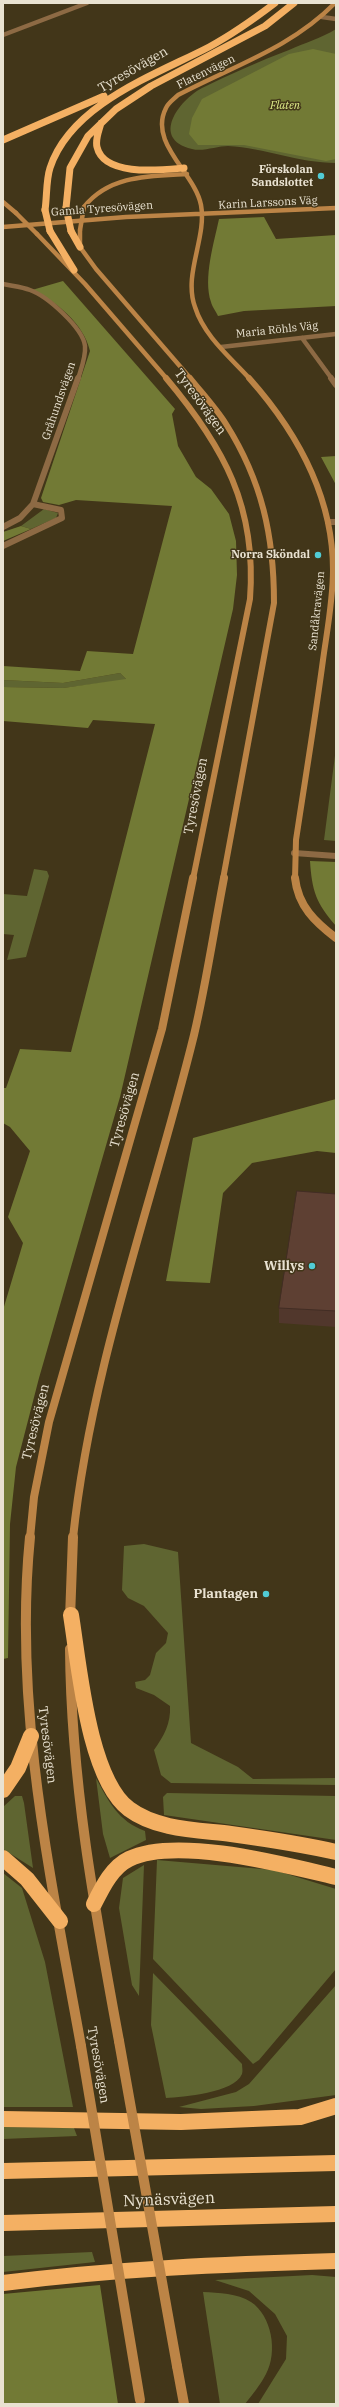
<!DOCTYPE html>
<meta charset="utf-8">
<style>
body{margin:0}
#map{position:relative;width:339px;height:2407px;overflow:hidden;background:#423619;font-family:"IBM Plex Serif",serif}
canvas{display:block}
.frame{position:absolute;inset:0;border:4px solid #e9e2d1;pointer-events:none}
</style>
<div id="map">
<canvas width="339" height="2407"></canvas>
<div class="frame"></div>
</div>
<script>
const g = document.querySelector('canvas').getContext('2d');
g.lineJoin = 'round';
function fillPath(path, color) { g.fillStyle = color; g.fill(path, 'evenodd'); }
function trace(path, color, width, dash) { g.strokeStyle = color; g.lineWidth = width; g.lineCap = dash ? 'butt' : 'round'; g.setLineDash(dash || []); g.stroke(path); }
function write(font, color, halo, rows, align = 'center') {
  g.font = font + ' "IBM Plex Serif",serif'; g.lineWidth = 3; g.setLineDash([]); g.textBaseline = 'middle'; g.strokeStyle = halo; g.fillStyle = color; for (const [text, x, y, turn = 0] of rows) {
    g.save(); g.translate(x, y); g.rotate((+turn || 0) * Math.PI / 180); g.textAlign = isNaN(turn) ? turn : align; if (halo) g.strokeText(text, 0, 0); g.fillText(text, 0, 0); g.restore();
  }
}
fillPath(new Path2D(`
 M336 29V163C299 163 265 148 228 146 217 146 203 152 192 149 150 139 179 100 202 88 230 74 260 61 289 50 304 43 322 38 336 29Z
 M44 509 58 513 56 518 31 529 21 526Z
 M120 673 127 680 63 688 3 687V680L63 683Z
 M336 748V841L324 840Z
 M34 869 47 871 49 876 26 957 7 960 14 935 3 934V894L27 896Z
 M144 1544 178 1552 191 1743 238 1767 253 1779 336 1778V1785L171 1783 161 1775 154 1750C164 1736 171 1723 170 1706L154 1695 136 1688 135 1682 145 1680 150 1675 156 1653 166 1643 168 1633 144 1606 128 1598 122 1590 124 1546Z
 M96 1778C109 1802 118 1821 145 1831L146 1840 110 1858 103 1834Z
 M167 1793 336 1796V1840L164 1815 163 1797Z
 M15 1796H22L24 1803 33 1868 3 1849V1807Z
 M157 1860 274 1870 336 1889V1969L259 2060 253 2064 153 1959Z
 M144 1865 139 1996 132 1985 119 1908 123 1878Z
 M3 1873 22 1888 45 1962 73 2107H3Z
 M153 1973 242 2064C242 2067 243 2071 242 2074 234 2093 183 2097 166 2098L151 2025Z
 M336 1985V2095L254 2106 201 2109 179 2107 236 2092 249 2084Z
 M3 2127 74 2128 77 2136 3 2139Z
 M92 2252 95 2262 3 2272V2256Z
 M312 2275 336 2277V2404H258L286 2359 287 2336 275 2314 249 2291 215 2280Z
 M203 2292C219 2293 237 2293 251 2302 272 2316 278 2352 266 2374 261 2384 252 2395 245 2404H220Z`), '#5f6531');
fillPath(new Path2D(`
 M313 49 336 54V159L326 161 244 145H198L189 134 192 118 202 99 289 54Z
 M264 217 276 239 336 235V306L244 311 218 316C216 311 212 307 211 302 203 278 214 243 219 219Z
 M63 281 175 409 172 414 178 446 196 477 211 489 229 514 236 541 237 575 233 609 120 1097 39 1378 16 1467 10 1524 8 1658 3 1659V1310L23 1243 8 1217 30 1151 10 1127 3 1123V1088H6L20 1049 71 1052 155 724 93 720 88 728 3 721V687L63 688 126 679 120 673 63 683 3 680V666L80 671 87 651 133 654 172 506 76 500 59 505 43 502 41 498 90 351C84 324 56 301 32 290Z
 M336 456V485L321 457Z
 M21 526 31 529 3 541V532Z
 M310 861 336 862V926C316 903 312 891 310 861Z
 M336 1099V1153L317 1151 252 1163 223 1193 210 1283 166 1281 193 1138Z
 M100 2285 118 2404H3V2294Z`), '#727a35');
trace(new Path2D(`
 M322 17 336 19
 M3 35 87 3
 M3 284C12 286 22 287 30 290 47 296 83 328 85 346 86 357 81 369 78 379
 M302 338 332 379
 M221 347 336 334`), '#8d6a44', 4.5);
trace(new Path2D(`
 M331 378 336 385
 M328 522H336
 M3 527 20 518 33 504 78 378
 M3 546 62 518 61 510 33 504
 M294 853 336 856`), '#8d6a44', 6);
trace(new Path2D(`
 M3 202 16 213
 M84 207C109 175 150 176 187 174
 M3 227 126 217 336 208
 M80 230V247L96 269 191 379
 M37 234 85 284 167 379
 M250 379C230 357 204 336 195 307 183 274 207 238 201 205 195 173 148 143 166 108 168 103 174 99 178 95 233 66 291 48 335 3`), '#bc8446', 4.5);
trace(new Path2D(`
 M166 378C224 447 257 507 250 599L193 879
 M190 378C202 393 216 408 226 424 262 481 274 536 274 603L223 879
 M249 378C297 432 333 496 333 570 333 600 327 631 323 660 315 720 305 780 296 840L295 879`), '#bc8446', 6);
trace(new Path2D(`
 M295 878C298 906 315 922 336 938
 M30 1538 34 1497 49 1422 162 1029 193 878
 M73 1538C91 1366 153 1202 194 1035 206 984 214 930 224 878`), '#bc8446', 8);
trace(new Path2D(`
 M30 1537C13 1708 51 1879 81 2046
 M70 1618 73 1537
 M70 1649C71 1782 95 1911 119 2041
 M177 2366 184 2404`), '#bc8446', 10);
trace(new Path2D(`
 M101 123C99 131 95 139 97 147 104 177 161 170 184 168
 M3 140 104 96
 M66 208 70 168 88 136 116 109 151 86 265 26 294 3
 M45 210C47 197 46 180 50 168 71 104 155 75 209 47 233 34 254 19 275 3
 M50 231 74 270
 M71 231 80 247`), '#f4b063', 7);
trace(new Path2D(`
 M71 1615C79 1664 88 1778 129 1809 157 1830 199 1830 231 1834 267 1839 301 1844 336 1852
 M3 1790 18 1768 31 1736
 M3 1858 27 1879 60 1921
 M94 1904C102 1888 112 1867 129 1859 177 1836 285 1865 336 1877
 M3 2119 181 2122 300 2117 336 2106
 M3 2171 336 2163
 M3 2223 336 2214
 M3 2283C114 2269 224 2264 336 2261`), '#f4b063', 16);
trace(new Path2D(`
 M16 213 37 234
 M80 230 84 207`), '#bc8446', 4.5);
trace(new Path2D(`
 M119 2041 177 2366
 M81 2046 140 2400`), '#bc8446', 10);
trace(new Path2D(`
 M66 208 71 231
 M45 210 50 231`), '#f4b063', 7);
fillPath(new Path2D(`
 M336 1194V1327L279 1323V1308Z`), '#51372c');
const building = new Path2D(`
 M297 1191 336 1194V1311L279 1308Z`);
fillPath(building, '#5e4033');
trace(building, '#422d24', 1);
for (const [x, y, r, color] of [
 [321,176,4,"#51ccd5"],
 [318,555,4,"#51ccd5"],
 [312,1266,4,"#51ccd5"],
 [266,1594,4,"#51ccd5"]
]) { const dot = new Path2D(); dot.arc(x, y, r, 0, 2 * Math.PI); g.fillStyle = color; g.fill(dot); trace(dot, '#423619', 1.5); }
write('11px', '#e9e2d1', '#423619', [
 ["Flatenvägen",206,72,-26],
 ["Karin Larssons Väg",268,203,-3],
 ["Gamla Tyresövägen",102,209,-4],
 ["Maria Röhls Väg",277,330,-6],
 ["Gråhundsvägen",59,401,-71],
 ["Sandåkravägen",317,611,-84]
]);
write('italic 11px', '#dfec89', '#423619', [
 ["Flaten",285,106]
]);
write('bold 11px', '#e9e2d1', '#423619', [
 ["Förskolan",313,170],
 ["Sandslottet",313,183],
 ["Norra Sköndal",310,555]
], 'right');
write('13px', '#e9e2d1', '#423619', [
 ["Tyresövägen",133,70,-30],
 ["Tyresövägen",200,402,54],
 ["Tyresövägen",196,796,-79],
 ["Tyresövägen",125,1110,-74],
 ["Tyresövägen",36,1422,-76],
 ["Tyresövägen",47,1745,83],
 ["Tyresövägen",98,2065,80]
]);
write('bold 13px', '#e9e2d1', '#423619', [
 ["Willys",304,1266],
 ["Plantagen",258,1594]
], 'right');
write('16px', '#e9e2d1', '#423619', [
 ["Nynäsvägen",169,2200,-2]
]);
</script>
